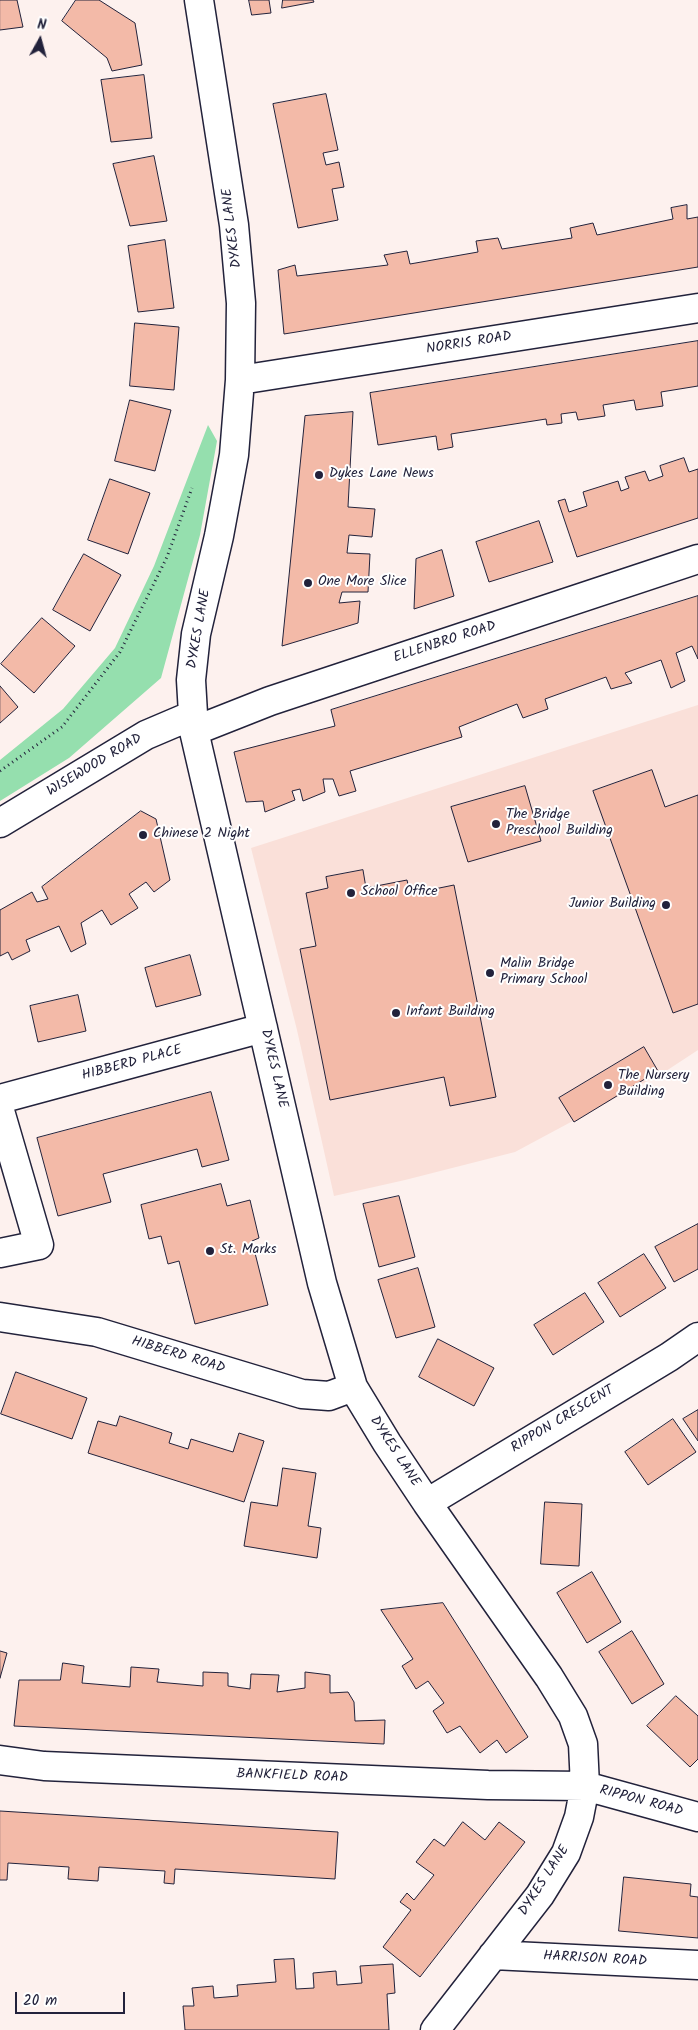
<!DOCTYPE html>
<style>
body{margin:0}
#map{position:relative;width:698px;height:2030px;overflow:hidden;background:#fdf1ee;font-family:Kalam,sans-serif}
canvas{display:block}
.north{position:absolute;left:15px;top:15px;width:50px;height:50px;-webkit-text-stroke:4px #fff;paint-order:stroke;rotate:7deg;font-size:14px;font-weight:700;line-height:20px;text-align:center;color:#22223b}
.north::after{content:'';display:block;margin:auto;width:18px;height:22px;background:#22223b;clip-path:polygon(50% 0,100% 100%,50% 72%,0 100%)}
.scale{position:absolute;left:15px;top:1992px;width:110px;height:22px;box-sizing:border-box;border:2px solid #22223b;border-top:0;padding-left:6px;font-size:15px;line-height:18px;white-space:nowrap;color:#22223b;-webkit-text-stroke:4px #fff;paint-order:stroke}
</style>
<div id="map">
<canvas width="698" height="2030"></canvas>
<div class="north">N</div>
<div class="scale">20 m</div>
</div>
<script>
const g = document.querySelector('canvas').getContext('2d');
g.lineJoin = 'round';
function fillPath(path, color) { g.fillStyle = color; g.fill(path, 'evenodd'); }
function trace(path, color, width, dash) { g.strokeStyle = color; g.lineWidth = width; g.lineCap = dash ? 'butt' : 'round'; g.setLineDash(dash || []); g.stroke(path); }
function write(font, color, halo, rows, align = 'center') {
  g.font = font + ' Kalam,sans-serif'; g.lineWidth = 4; g.setLineDash([]); g.textBaseline = 'middle'; g.strokeStyle = halo; g.fillStyle = color; for (const [text, x, y, turn = 0] of rows) {
    g.save(); g.translate(x, y); g.rotate((+turn || 0) * Math.PI / 180); g.textAlign = isNaN(turn) ? turn : align; if (halo) g.strokeText(text, 0, 0); g.fillText(text, 0, 0); g.restore();
  }
}
fillPath(new Path2D(`
 M698 705V1050L666 1071 515 1152 405 1180 334 1196 297 1030 251 848Z`), '#fae0d9');
fillPath(new Path2D(`
 M208 425 217 441 200 535 161 678 69 758 0 801V760L63 709 115 648 154 566Z`), '#95dfae');
const building = new Path2D(`
 M0 0H17L23 27 0 30Z
 M76 0H99L135 23 142 65 112 71 107 58 62 21Z
 M249 0H269L271 13 252 15Z
 M283 0H313L314 2 282 8Z
 M144 75 152 138 111 142 101 80Z
 M326 94 338 150 323 153 326 165 339 162 344 187 332 189 338 220 298 228 273 104Z
 M154 156 167 221 130 226 113 164Z
 M687 205V219L698 217V267L284 334 278 270 295 265 297 276 388 265 384 255 407 251 410 264 478 252 476 241 498 238 502 249 572 238 570 228 593 223 597 235 673 219 671 208Z
 M165 240 174 308 138 312 128 246Z
 M135 323 179 327 174 390 130 386Z
 M698 341V386L661 392 663 406 636 410 634 400 603 405 605 416 578 420 576 412 561 414 562 423 547 425 546 419 451 434 453 447 438 450 436 436 378 445 370 393Z
 M130 400 171 410 155 471 115 461Z
 M353 412 348 507 375 509 372 537 349 535 347 553 370 554 368 592H342L339 603 360 601 358 623 282 646 305 416Z
 M684 458 689 472 698 469V518L577 557 558 501 565 499 569 512 587 506 583 492 618 481 621 491 629 488 625 477 645 471 649 481 663 476 660 466Z
 M110 479 150 493 128 554 88 540Z
 M539 521 553 562 489 582 476 542Z
 M442 550 454 596 414 609 416 559Z
 M84 554 121 575 90 631 53 610Z
 M698 596V659L692 646 676 653 685 681 671 688 661 660 625 673 632 683 611 689 606 677 545 699 548 709 523 718 517 704 459 727 462 737 350 771 356 791 339 796 333 779H323L325 792 303 801 300 789 292 791 295 800 265 812 263 801 246 802 234 752 335 726 331 710Z
 M42 618 75 646 34 693 1 664Z
 M0 686 18 707 0 723Z
 M652 770 665 807 698 795V1004L673 1013 593 791Z
 M525 786 541 841 468 862 451 807Z
 M141 811 156 819 170 880 154 892 146 882 129 894 138 908 111 925 102 910 81 923 86 944 71 952 59 926 26 940 30 951 12 960 8 952 0 956V910L32 892 37 902 48 899 42 887Z
 M363 870 366 888 407 880 410 894 454 885 496 1097 450 1106 444 1077 330 1100 300 949 316 946 306 893 328 888 326 877Z
 M190 955 201 995 156 1007 145 968Z
 M78 995 86 1031 38 1042 30 1006Z
 M644 1047 658 1071 574 1122 559 1098Z
 M211 1092 229 1160 202 1167 197 1149 103 1174 111 1202 58 1216 37 1138Z
 M221 1184 227 1206 250 1200 259 1238 252 1241 268 1305 195 1324 179 1261 168 1264 161 1236 149 1239 141 1205Z
 M399 1196 415 1257 379 1267 363 1204Z
 M698 1224V1269L674 1282 655 1247Z
 M644 1254 666 1288 620 1317 598 1283Z
 M418 1268 435 1327 396 1338 378 1280Z
 M585 1293 604 1322 553 1355 534 1325Z
 M438 1339 494 1368 474 1406 419 1377Z
 M16 1372 87 1398 72 1439 1 1414Z
 M698 1410V1441L683 1419Z
 M120 1416 172 1433 169 1443 188 1449 191 1439 233 1452 239 1433 264 1441 244 1502 88 1453 98 1421 116 1426Z
 M673 1419 696 1452 648 1485 625 1452Z
 M283 1468 316 1473 308 1526 321 1528 317 1558 244 1546 251 1502 277 1506Z
 M545 1502 582 1504 579 1566 541 1564Z
 M592 1572 621 1622 587 1643 557 1593Z
 M443 1603 528 1737 506 1753 497 1740 480 1753 460 1726 447 1733 433 1711 444 1703 428 1681 416 1689 402 1666 413 1659 381 1610Z
 M632 1631 664 1684 632 1704 599 1652Z
 M0 1651 7 1653 0 1678Z
 M63 1663 84 1666 82 1683 130 1687 131 1667 159 1669 157 1682 203 1686V1672L228 1673V1686L250 1689 251 1674 279 1675 277 1692 305 1688V1672L330 1675V1693L348 1692 354 1702 355 1721 385 1720 384 1744 14 1726 19 1680H60Z
 M676 1696 698 1716V1759L690 1767 647 1726Z
 M0 1811 338 1832 335 1879 175 1869 174 1884 164 1883 165 1871 99 1867 98 1881 68 1879 69 1867 8 1863 7 1880H0Z
 M463 1822 485 1840 499 1822 525 1842 420 1977 383 1947 411 1910 400 1902 407 1893 414 1900 434 1875 416 1862 434 1839 444 1846Z
 M624 1877 691 1884 690 1896 698 1897V1938L619 1931Z
 M294 1959 296 1989 314 1988 313 1973 336 1971 337 1985 362 1983 360 1966 393 1964 395 1993 387 1994 389 2030H185L183 2006H194L192 1988 213 1986 214 1998 238 1996 237 1985 276 1982 274 1960Z`);
fillPath(building, '#f3baa8');
trace(building, '#22223b', 1);
const minor = new Path2D(`
 M199 0 234 225 241 303 240 380 234 455 219 536 196 634 191 680 194 731 322 1283 353 1387 387 1443 427 1503 549 1677 573 1716 583 1744 585 1786 579 1817 566 1853 540 1895 435 2030
 M240 380 698 308
 M194 731 270 701 698 559
 M0 823 146 735 193 715
 M0 1099 263 1028
 M0 1111 39 1245 0 1253
 M0 1317 97 1332 302 1394 329 1396 353 1387
 M427 1503 669 1357 698 1337
 M0 1760 44 1766 488 1785 585 1786 698 1817
 M493 1955 698 1965`);
trace(minor, '#22223b', 31);
trace(new Path2D(`
 M0 771 62 727 120 652 167 557 192 488`), '#22223b', 3, [1, 4]);
trace(minor, '#fff', 28);
for (const [x, y, r, color] of [
 [319,475,5,"#22223b"],
 [308,583,5,"#22223b"],
 [496,824,5,"#22223b"],
 [143,835,5,"#22223b"],
 [351,893,5,"#22223b"],
 [666,905,5,"#22223b"],
 [490,973,5,"#22223b"],
 [396,1013,5,"#22223b"],
 [608,1085,5,"#22223b"],
 [210,1251,5,"#22223b"]
]) { const dot = new Path2D(); dot.arc(x, y, r, 0, 2 * Math.PI); g.fillStyle = color; g.fill(dot); trace(dot, '#fff', 2); }
write('14px', '#22223b', '#fff', [
 ["DYKES LANE",233,228,-97],
 ["NORRIS ROAD",469,344,-9],
 ["DYKES LANE",200,629,-80],
 ["ELLENBRO ROAD",445,643,-18],
 ["WISEWOOD ROAD",95,766,-31],
 ["HIBBERD PLACE",132,1064,-15],
 ["DYKES LANE",273,1069,77],
 ["HIBBERD ROAD",178,1356,17],
 ["RIPPON CRESCENT",563,1420,-31],
 ["DYKES LANE",394,1452,57],
 ["BANKFIELD ROAD",292,1777,2],
 ["RIPPON ROAD",641,1802,15],
 ["DYKES LANE",545,1881,-57],
 ["HARRISON ROAD",595,1960,3]
]);
write('14px', '#22223b', '#fff', [
 ["Dykes Lane News",329,475],
 ["One More Slice",318,583],
 ["The Bridge",506,816],
 ["Preschool Building",506,832],
 ["Chinese 2 Night",153,835],
 ["School Office",361,893],
 ["Junior Building",656,905,"right"],
 ["Malin Bridge",500,965],
 ["Primary School",500,981],
 ["Infant Building",406,1013],
 ["The Nursery",618,1077],
 ["Building",618,1093],
 ["St. Marks",220,1251]
], 'left');
</script>
